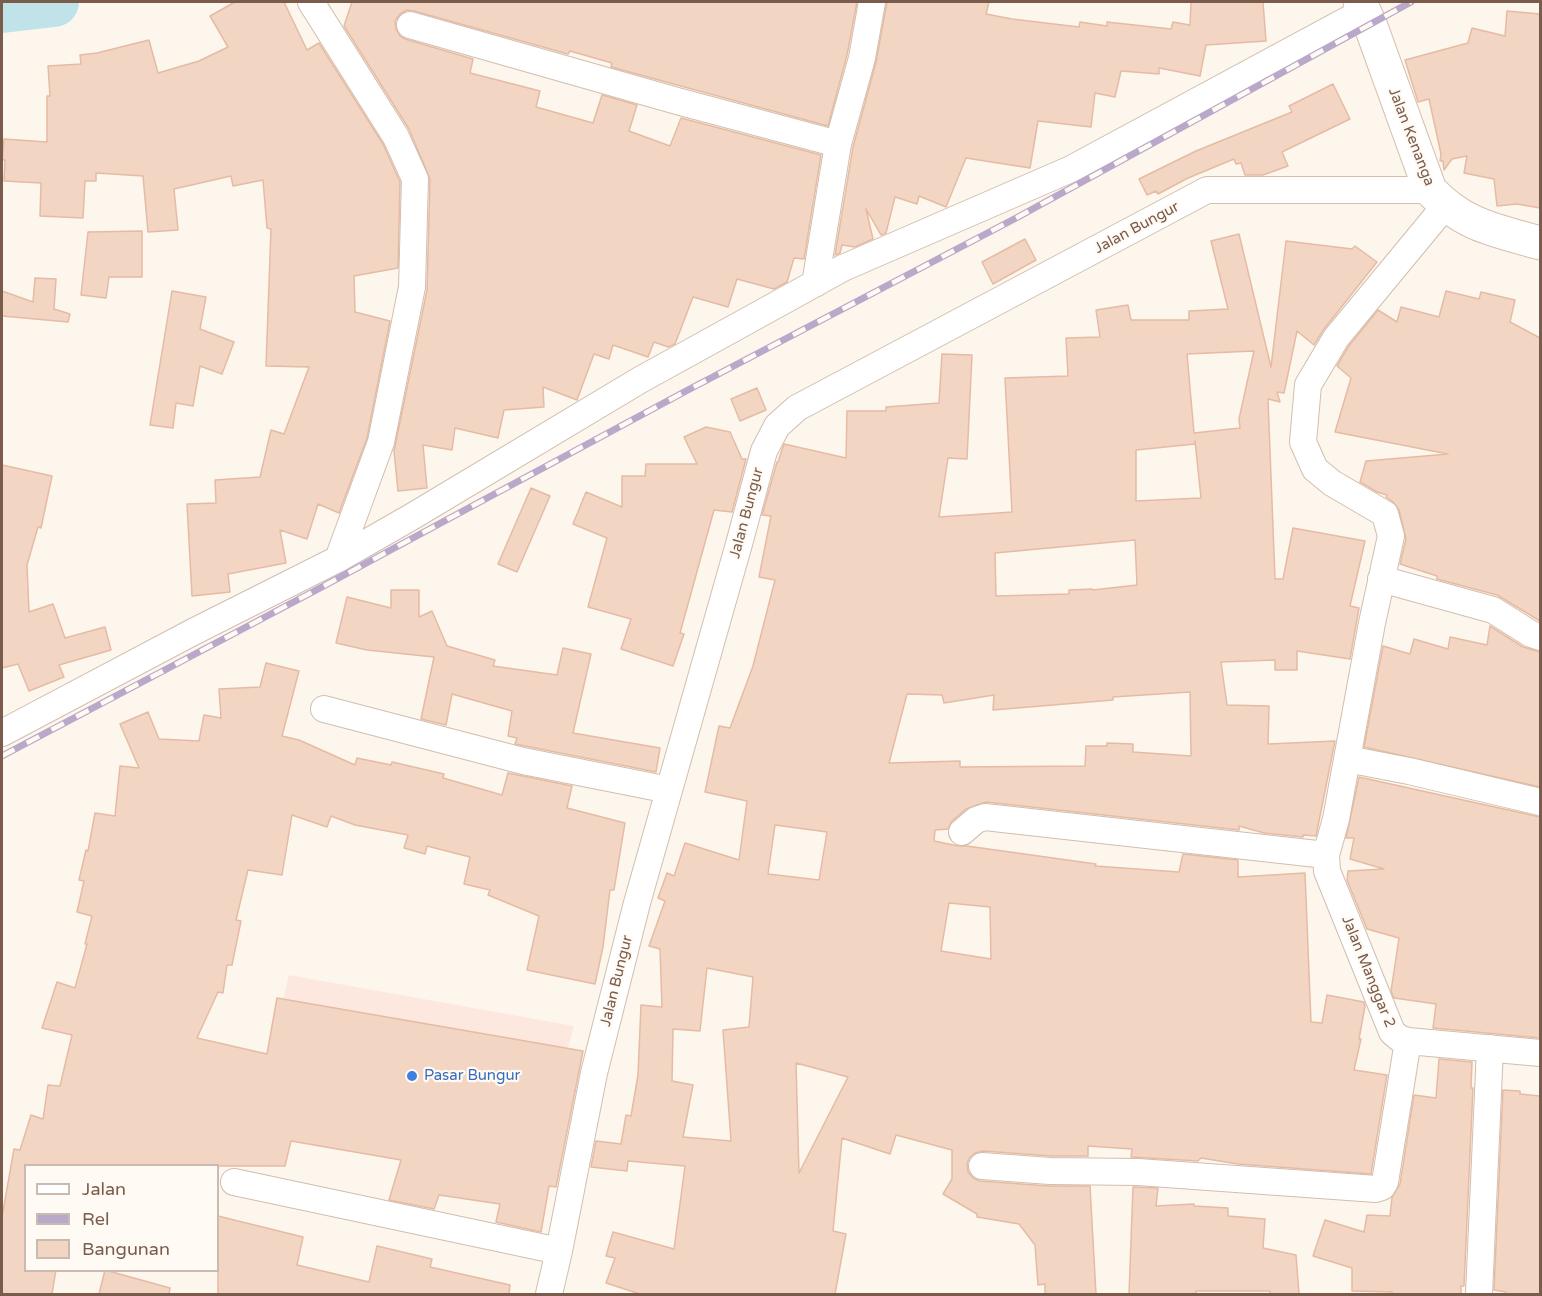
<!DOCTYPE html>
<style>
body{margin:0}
#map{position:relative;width:1542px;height:1296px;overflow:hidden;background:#fdf6ec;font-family:"Varela Round",sans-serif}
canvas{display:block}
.frame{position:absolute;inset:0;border:3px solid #7a5c4d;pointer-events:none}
.legend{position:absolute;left:24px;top:1164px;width:195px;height:108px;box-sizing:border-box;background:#fffaf3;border:2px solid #cabbb1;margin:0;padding:8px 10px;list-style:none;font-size:18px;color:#7a5c4d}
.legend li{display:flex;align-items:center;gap:12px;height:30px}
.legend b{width:30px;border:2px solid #cabbb1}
</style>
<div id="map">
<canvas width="1542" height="1296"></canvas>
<div class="frame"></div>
<ul class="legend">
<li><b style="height:8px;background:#fff"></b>Jalan</li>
<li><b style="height:8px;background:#b9a8c9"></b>Rel</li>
<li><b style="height:16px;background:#f3d5c3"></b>Bangunan</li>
</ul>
</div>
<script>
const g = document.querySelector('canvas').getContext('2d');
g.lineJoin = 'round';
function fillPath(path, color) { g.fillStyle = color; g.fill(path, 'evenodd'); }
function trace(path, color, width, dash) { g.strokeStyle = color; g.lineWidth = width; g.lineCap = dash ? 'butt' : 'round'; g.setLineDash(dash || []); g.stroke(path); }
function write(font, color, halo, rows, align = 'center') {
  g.font = font + ' "Varela Round",sans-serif'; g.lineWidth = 4.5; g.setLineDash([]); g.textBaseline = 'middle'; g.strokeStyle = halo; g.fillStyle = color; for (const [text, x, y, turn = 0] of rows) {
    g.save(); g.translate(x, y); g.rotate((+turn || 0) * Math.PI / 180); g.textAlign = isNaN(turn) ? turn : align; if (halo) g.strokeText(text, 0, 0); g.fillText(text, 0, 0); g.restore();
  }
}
fillPath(new Path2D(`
 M289 975 574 1026 532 1175 252 1126Z`), '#fde8e0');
trace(new Path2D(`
 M2 8 54 2`), '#bfe3e8', 50);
const building = new Path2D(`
 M235 2H284L307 50 319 43 383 144 400 182 398 268 354 276 355 312 390 321 367 438 339 513 318 504 307 539 280 530 286 563 228 574 230 592 192 596 187 504 216 503 215 480 260 477 271 430 284 434 309 367 266 366 271 229 267 228 263 180 233 186 231 176 174 189 178 230 148 232 143 176 96 173V181H85L83 218 40 216 41 183 4 181 5 160H2L4 139 47 142V96H50L48 66 81 64 80 55 97 53 149 40 158 73 199 61 228 47 210 16Z
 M352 2H857L847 55 828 126 611 67 612 63 570 51 568 54 414 11 407 10 400 14 395 21 396 29 400 36 405 39 473 59 470 73 540 91 536 107 593 123 602 95 637 105 629 131 670 146 681 118 821 155 804 259 794 258 787 282 774 289 737 279 728 307 693 297 675 344 668 347 654 342 648 357 613 345 609 359 594 354 577 400 543 387 544 407 504 410 498 438 455 428 452 450 423 445 427 488 398 491 394 451 427 290 430 179 409 129 344 26Z
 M887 2H989L986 14 1012 19 1079 27 1080 22 1107 26V22L1171 29 1173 22 1190 25 1191 2H1263L1266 41 1206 45 1200 76 1159 68V74L1121 71 1115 97 1095 93 1091 127 1038 121 1030 168 966 158 946 207 919 196 917 204 895 197 886 233 881 235 866 209 873 239 855 247 842 245 840 253 835 255 853 147 876 62Z
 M1507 11 1540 14V208L1517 204 1497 206 1494 179 1464 173 1467 156 1452 159 1444 170 1443 161H1440L1441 154 1429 99 1418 102 1405 60 1468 43 1472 28 1505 36Z
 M1333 84 1350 119 1282 152 1288 166 1263 175H1245L1241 163 1236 164 1234 159 1188 178 1158 194 1156 191 1147 195 1139 179 1196 151 1292 112 1289 106Z
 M142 231V277H109L106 298 81 295 88 232Z
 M1239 234 1271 367 1286 241 1352 249 1355 246 1377 262 1324 329 1314 345 1297 331 1284 393 1277 392 1280 402 1268 399 1275 579H1283L1293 528 1365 541 1350 606 1359 608 1350 659 1297 651V670H1275V660L1221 662 1227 705 1269 706 1268 744 1335 741 1316 836 1303 835V837L1264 833 1239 826V830L986 802 966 809 952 821 948 829 935 830 934 841 958 846H967L1096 864 1095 866 1179 872 1183 854 1238 860V877L1305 873 1311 1022 1322 1023 1327 995 1364 1002 1365 1006 1359 1039H1361L1354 1070 1387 1075 1371 1174 1238 1164 1201 1158 1198 1161 1131 1157 1132 1149 1088 1146V1156H1051L983 1151 975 1153 969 1158 967 1164 968 1172 973 1178 980 1181 1049 1186H1090L1096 1294H1045V1284L1038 1285 1035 1245 1019 1224 977 1217V1214L943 1194 952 1179V1150L896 1135 890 1154 842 1138 833 1231 846 1234 835 1294H640L606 1283 615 1258 606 1256 613 1232 674 1249 685 1166 628 1161 627 1171 591 1167 596 1141 621 1144 626 1115 631 1116 638 1075 641 1005 662 1007 660 949 649 946 665 901 658 898 667 873 674 876 685 843 739 860 747 801 705 792 719 726 730 728 753 666 775 580 759 577 771 516 762 515 777 462H778L784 444 846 458 847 411H886V407L939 403 942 354 972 355 967 459 948 458 939 517 1012 512 1005 378 1068 376 1066 338 1100 337 1096 310 1128 305 1131 320H1189V311L1228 309 1211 241ZM1254 351 1239 419 1240 428 1194 433 1187 354ZM1195 441 1201 498 1136 501V450L1195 444ZM1135 540 1137 585 1093 590 1092 589 1069 590V594L996 596 995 553ZM1190 692 1191 756 1133 752V744L1107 743V746H1086L1085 766 960 767V761L889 763 907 694 942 695 944 703 994 695 993 710 1113 700V697ZM775 825 827 832 819 880 768 874ZM949 903 990 907 991 959 941 951ZM707 968 753 977 749 1027 723 1030 731 1141 683 1137 693 1085 672 1081 673 1029 700 1031ZM796 1063 848 1077 799 1173Z
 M1025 239 1036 260 993 284 982 262Z
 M35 278 56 279 54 309 70 314 68 322 2 316V291L33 302Z
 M172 291 206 297 200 329 234 342 222 374 200 366 193 406 176 403 173 428 150 425Z
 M1446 291 1479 299 1481 292 1515 300 1510 322 1540 338V621L1497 595 1437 579V576L1400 564 1406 539 1399 510 1393 502 1386 497 1387 495 1377 492 1360 482 1366 461 1448 454 1335 432 1351 378 1337 366 1348 347 1378 310 1397 322 1401 307 1439 317Z
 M757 388 766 410 740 421 731 399Z
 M706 427 730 432 742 459H746L732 512 714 510 680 633 684 634 673 666 621 649 631 619 588 607 607 538 573 524 586 492 622 507V476H645L646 464H697L684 437Z
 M2 465 52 476 41 528 38 527 27 565 29 612 53 604 65 638 105 627 111 650 59 665 64 677 29 691 18 664 2 668Z
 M531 488 550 496 517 572 498 564Z
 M391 590H419V617L432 611 447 646 495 660 493 666 557 675 563 648 591 654 573 733 660 748 656 772 515 744 517 738 508 736 512 711 452 694 446 725 421 719 434 657 367 650 336 643 347 597 391 608Z
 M1490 626 1523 647 1540 652V787L1364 747 1383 646 1410 654 1414 639 1448 649 1450 637 1487 645Z
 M266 663 299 671 282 736 299 740 355 765 357 758 391 765 392 762 444 774 443 778 502 795 508 773 572 786 567 808 625 823 614 890H610L603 947 595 984 527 970 539 916 488 895 490 890 464 884 470 857 427 846 425 854 404 848 408 835 355 825 331 816 327 827 292 815 282 875 248 870 236 920 241 921 232 965H227L223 993 218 992 197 1038 267 1054 277 998 583 1051 556 1187 549 1186 541 1232 496 1222 500 1204 439 1195 434 1209 389 1200 401 1160 291 1141 285 1166H26V1270H56L52 1294H2V1217L14 1149 20 1150 31 1115 43 1119 48 1085 60 1086 72 1035 42 1028 57 982 75 988 87 944H85L92 916 77 912 84 881 79 880 86 850 88 851 95 813 115 816 120 766 139 768 120 724 148 712 159 739 199 741 204 715 221 718 219 689 260 687Z
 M1359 777 1540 817V1038L1433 1028 1436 1004 1394 998 1391 991 1399 938 1367 929 1347 880 1348 871 1384 869 1350 859 1354 838H1346Z
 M1439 1059 1472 1062 1471 1088H1473L1464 1286H1461V1294H1392V1292L1352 1291V1268L1313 1256 1325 1220 1364 1232 1367 1215 1390 1216 1392 1197 1400 1184 1414 1095 1436 1098Z
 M1503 1090 1520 1091V1094L1540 1096V1294H1506V1292L1494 1290Z
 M1133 1187 1158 1188 1156 1206 1194 1204V1206L1228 1208V1216L1265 1219 1263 1248 1296 1255 1299 1294H1270V1291H1196V1294H1129Z
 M218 1216 303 1237 297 1265 369 1282 377 1246 432 1259 430 1267 510 1285 509 1294H218Z
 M105 1270 170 1288 169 1294H99Z`);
fillPath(building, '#f3d5c3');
trace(building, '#e6bba3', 1.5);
const street = new Path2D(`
 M311 2 396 137 415 179 412 287 381 442 338 559
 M410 25 677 101 838 144
 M1445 206 1336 338 1308 385 1303 442 1315 469 1332 483 1385 514 1391 536 1372 623 1336 819 1326 855 1327 871 1392 1032 1399 1038 1408 1041 1540 1053
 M815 284 838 144 862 58 872 2
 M1381 579 1493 610 1531 634 1540 637
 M324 709 523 761 669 790
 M2 733 193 632 338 559 413 516 640 380 843 268 1071 169 1364 11
 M1347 759 1409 771 1540 802
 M962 832 976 820 985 817 1326 855
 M982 1166 1050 1171 1138 1172 1376 1189 1382 1187 1385 1182 1408 1041
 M234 1182 559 1251
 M549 1294 559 1251 594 1073 637 903 739 544 764 451 777 426 797 408 1207 190H1430
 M1479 1294 1490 1048`);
const secondary = new Path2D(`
 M1360 2 1370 24 1430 190C1464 226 1495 230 1540 243`);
trace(street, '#d1beb0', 28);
trace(secondary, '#d6c0b0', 35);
trace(street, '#fff', 26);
trace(secondary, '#fff', 33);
const rail = new Path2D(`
 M2 756 320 588 686 391 1018 217 1411 2`);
trace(rail, '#b9a8c9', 7);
trace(rail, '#fffaf3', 4.5, [14]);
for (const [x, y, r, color] of [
 [412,1076,6,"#3f7fe0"]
]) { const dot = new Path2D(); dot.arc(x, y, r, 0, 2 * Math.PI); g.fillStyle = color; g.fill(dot); trace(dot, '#fffaf3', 2); }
write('15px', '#7a5c4d', '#fffaf3', [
 ["Jalan Kenanga",1411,137,69],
 ["Jalan Bungur",1137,228,-28],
 ["Jalan Bungur",747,513,-75],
 ["Jalan Manggar 2",1368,972,68],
 ["Jalan Bungur",617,981,-76]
]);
write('15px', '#366cbe', '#fffaf3', [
 ["Pasar Bungur",424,1076]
], 'left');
</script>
